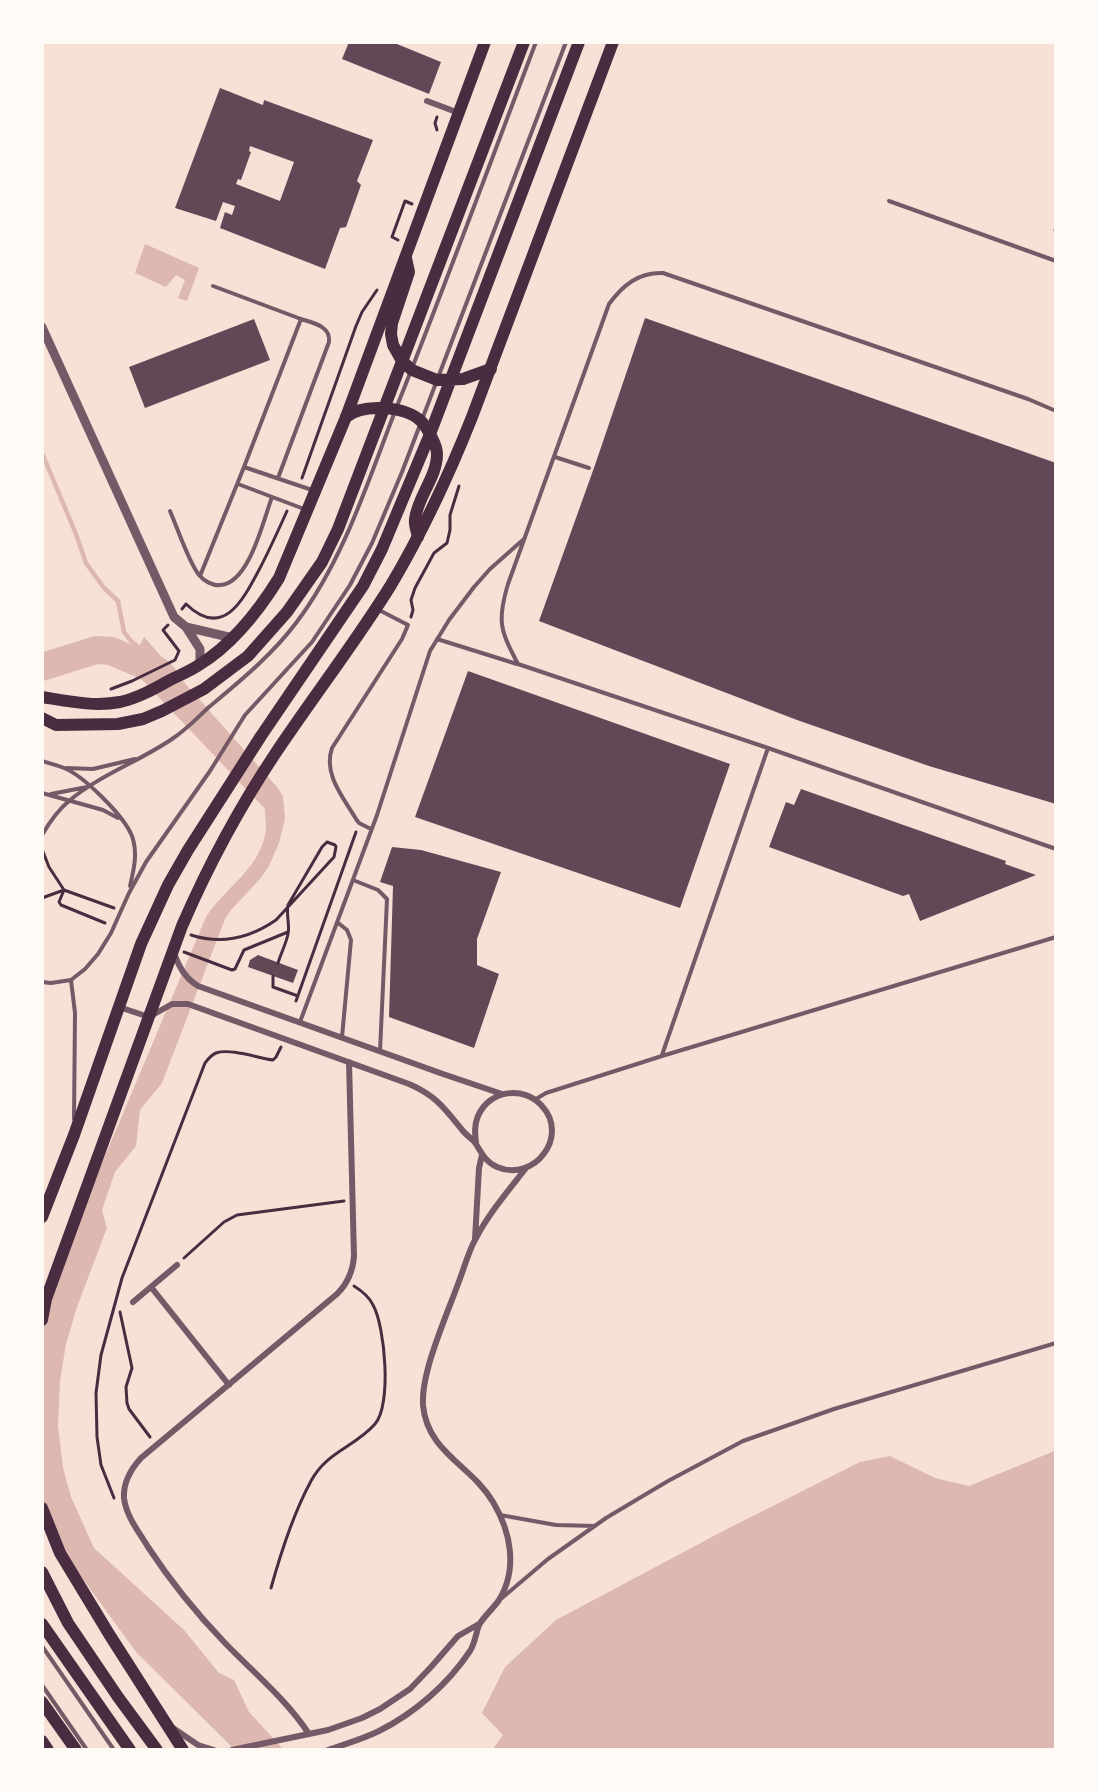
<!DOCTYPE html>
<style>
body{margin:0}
#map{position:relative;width:1098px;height:1792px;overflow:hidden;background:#f7e1d7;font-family:"Work Sans",sans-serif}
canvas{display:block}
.frame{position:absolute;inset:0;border:44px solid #fffaf5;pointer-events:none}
</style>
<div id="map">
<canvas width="1098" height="1792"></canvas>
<div class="frame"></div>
</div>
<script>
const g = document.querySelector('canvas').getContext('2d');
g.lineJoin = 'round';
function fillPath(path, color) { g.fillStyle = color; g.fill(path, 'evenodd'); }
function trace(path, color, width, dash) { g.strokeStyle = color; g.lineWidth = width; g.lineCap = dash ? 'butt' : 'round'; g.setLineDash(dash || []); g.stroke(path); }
fillPath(new Path2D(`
 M145 244 199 268 187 301 178 298 185 280 176 275 166 287 135 273Z
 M144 637 277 787 283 796 285 819 279 843 269 866 260 879 231 910 225 919 162 1083 140 1110 136 1146 115 1172 102 1210 107 1228 77 1307 66 1344 60 1381 58 1426 63 1468 71 1497 94 1548 184 1630 219 1673 234 1680 249 1712 284 1750H235L136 1652 62 1550 42 1497V1330L49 1302 94 1182 206 917C225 887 263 867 266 828 266 822 265 815 265 809L129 666Z
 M1056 1449V1750H492L503 1735 482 1713 505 1667 556 1620 725 1530 860 1462 890 1456 935 1478 969 1486 1052 1452Z`), '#dcb8b0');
trace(new Path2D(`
 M42 453 76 534 86 563 104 588 118 601 124 632 130 640 142 650`), '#dcb8b0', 4.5);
trace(new Path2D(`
 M42 667 96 650 111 651 158 671 164 677`), '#dcb8b0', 28);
fillPath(new Path2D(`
 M349 42H392L441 62 429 94 342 59Z
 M220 88 263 105 264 100 373 140 357 181 361 185 346 227 340 228 325 269 220 228 225 212 232 215 235 206 223 202 216 221 175 208ZM250 146 294 162 280 201 236 184 238 179 241 180 251 152 249 151Z
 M645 318 1056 463V804L929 766 797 720 539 621 595 465Z
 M254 319 270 360 145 408 129 367Z
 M468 671 730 764 680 908 415 817Z
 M801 789 1006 861 1005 864 1036 875 920 921 909 894 903 896 769 847 786 802 794 805Z
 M392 847 421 850 501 872 477 939V965L499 974 474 1048 389 1017 393 886 380 882Z
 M258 955 298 970 293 983 248 967 250 960Z`), '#644757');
trace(new Path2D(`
 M437 117 435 123 437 130
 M1055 230H1056
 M398 240 392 237 405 201 412 204
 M302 478 356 326 362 312 377 290
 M182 609 186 604C223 640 243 600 259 570 269 551 278 531 287 511
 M411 617 413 610 411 600 415 588 434 553 447 543 450 530V515L459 486
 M111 689 132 681 175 660 179 651 163 630 168 625
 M42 849 49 867 64 890
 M64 890 59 902 61 905 105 923
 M42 898 64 890 114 908
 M191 935C222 945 250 938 276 920L334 857 336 847 335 845 327 842 322 847 288 905C286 915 290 925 288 934 286 944 281 953 278 963
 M184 952 232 970 235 969 244 950 288 932
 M273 976V987L298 996
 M296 1001 356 832
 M184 1258 224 1222 237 1215 344 1201
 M120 1312 132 1368 126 1387 127 1403 129 1409 150 1437
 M114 1498 101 1465 97 1437 96 1393 101 1355 122 1278 205 1063C208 1059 211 1055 216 1053 230 1048 258 1058 273 1060L276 1057 281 1047
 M271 1588C281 1552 293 1514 311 1481 326 1452 355 1447 375 1424 392 1405 385 1326 373 1305 369 1296 362 1291 354 1286`), '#4a2c40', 3);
trace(new Path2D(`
 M889 201 1056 261
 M1056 411 1028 399 663 273C639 272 623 285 609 304L508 584C497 621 500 630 518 664L768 748 1056 849
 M555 457 589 468
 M244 467 312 490
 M278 478 329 342C331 326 313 323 301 319
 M238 484 304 509
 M170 511C177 527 189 563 199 575 204 581 213 586 220 585 249 584 263 521 272 497
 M200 576 244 467 301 319 213 286
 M437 639 517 664
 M42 761C49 763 57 765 64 768 84 776 124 816 132 836 138 853 134 869 130 886
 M66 768 93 769 135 759
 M42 793 103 810 118 818
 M51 794 87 787
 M371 829 359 823 356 819C343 797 323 774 332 748L402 639 408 625 379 610
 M42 835C49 823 58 810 69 801 98 776 140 761 172 739 186 730 197 718 209 707 240 681 272 655 296 623 348 554 371 470 403 391 449 275 492 158 536 42
 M353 880 378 890 387 899 380 1051
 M337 922 347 930 351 940 342 1037
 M71 980 75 1013 74 1119
 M42 982 51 983 71 980 85 969 98 954 111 933 129 893 146 862 210 771 245 715 312 642 350 585 372 543 402 472 566 42
 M300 1022 377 815 430 651 449 620 474 587 490 569 525 538
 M662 1055 768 748
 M536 1099 546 1093 662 1056 1056 937
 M500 1515 556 1525 595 1526
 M502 1598 548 1559 606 1518 668 1481 743 1441 834 1409 1056 1343
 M42 1646 114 1750
 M42 1685 87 1750`), '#755966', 4);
trace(new Path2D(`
 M427 101 459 113
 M174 953C179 967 185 978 198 986L443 1074 502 1094
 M119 1007 149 1017 172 1004H188L409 1084C437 1096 445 1109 463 1131 467 1136 473 1139 476 1144 482 1154 486 1162 497 1167 534 1183 570 1136 542 1106 524 1085 489 1090 478 1116 474 1125 475 1134 476 1143
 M475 1239 479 1168 482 1155
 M151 1287 229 1385
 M133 1302 177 1265
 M173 1728 198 1745 214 1750
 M309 1734C286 1699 254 1673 225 1643 197 1614 171 1582 148 1547 139 1532 126 1516 124 1498 123 1482 131 1469 141 1458L337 1294C348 1283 353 1271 354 1256L349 1062
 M232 1750 328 1730 362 1718 380 1709 410 1689 431 1667 458 1636 479 1624
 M328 1750C345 1744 363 1739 379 1731 415 1713 448 1684 470 1651 475 1643 476 1633 479 1625 484 1616 493 1609 499 1600 518 1569 511 1532 493 1502 471 1465 427 1452 423 1405 421 1372 446 1317 458 1284 464 1269 468 1252 476 1238 490 1212 508 1191 526 1168`), '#755966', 6);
trace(new Path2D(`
 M42 327 174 617 186 627 200 649V665
 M186 627 233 638`), '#755966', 9);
trace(new Path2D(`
 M42 697C67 701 94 707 120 702 138 698 154 689 170 680 180 675 190 671 199 665 233 644 258 612 279 578L346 417 485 42
 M42 1320 46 1299 182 926C208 866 239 808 275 754 313 697 355 643 391 585 423 531 449 475 472 417L613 42
 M42 1508 60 1553 109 1634 183 1750
 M42 1741 48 1750`), '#4a2c40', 12);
trace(new Path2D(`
 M406 258 409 272 392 323 391 334 393 345 402 361 412 370 437 380 463 379 491 369
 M346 417C363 403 405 406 421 421 425 425 428 431 431 436 434 442 437 447 437 454 437 477 418 496 415 519 414 525 417 532 418 537
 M42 718 56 725 118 724 143 719 162 711 204 689 248 656 287 612 322 562 338 529 524 42
 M42 1217 74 1135 141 944 168 885 188 850 261 736 363 586 382 549 430 434 579 42
 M42 1572 68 1623 118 1697 157 1750
 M42 1624 130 1750
 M42 1702 76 1750`), '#4a2c40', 12);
</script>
